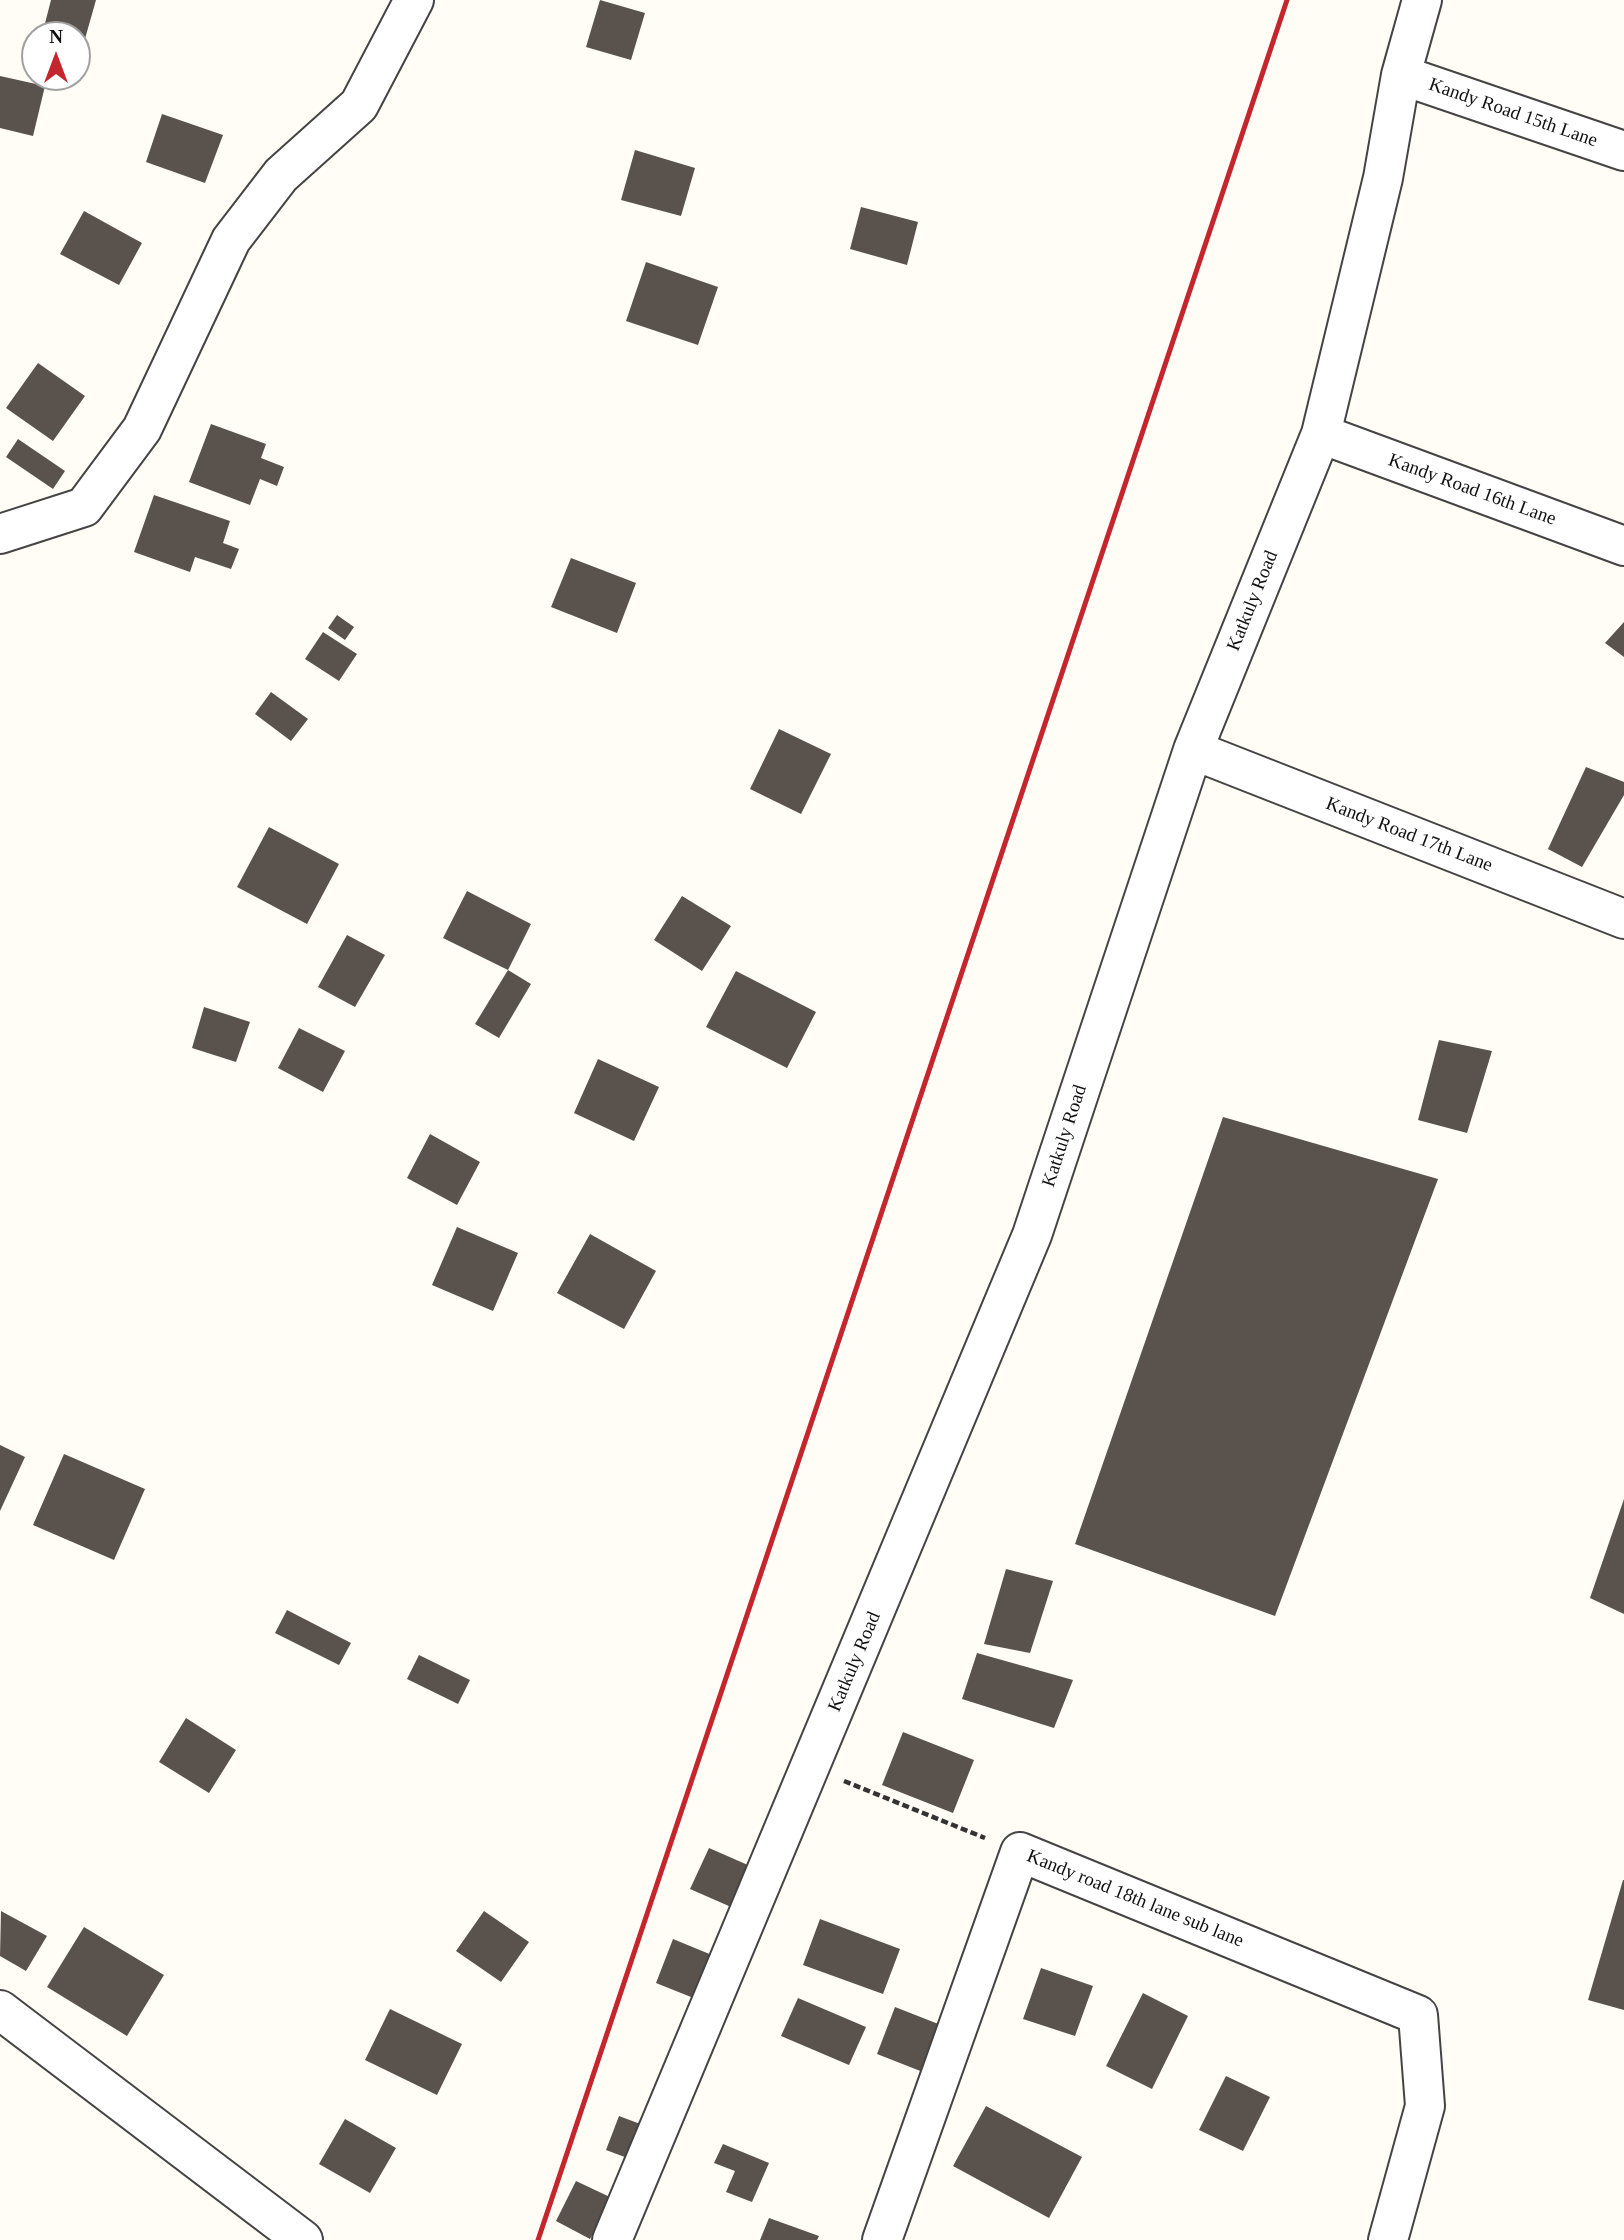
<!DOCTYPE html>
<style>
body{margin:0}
#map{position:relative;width:1624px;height:2240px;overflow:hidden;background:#fffdf5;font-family:Georgia,serif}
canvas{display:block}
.north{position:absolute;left:21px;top:21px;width:70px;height:70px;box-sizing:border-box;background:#fff;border:2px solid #a0a0a0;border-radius:50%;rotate:0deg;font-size:19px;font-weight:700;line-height:28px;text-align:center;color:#111}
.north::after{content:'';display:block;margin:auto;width:24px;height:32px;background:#c4262e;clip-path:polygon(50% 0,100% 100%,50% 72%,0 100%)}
</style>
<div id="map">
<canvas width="1624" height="2240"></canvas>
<div class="north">N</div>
</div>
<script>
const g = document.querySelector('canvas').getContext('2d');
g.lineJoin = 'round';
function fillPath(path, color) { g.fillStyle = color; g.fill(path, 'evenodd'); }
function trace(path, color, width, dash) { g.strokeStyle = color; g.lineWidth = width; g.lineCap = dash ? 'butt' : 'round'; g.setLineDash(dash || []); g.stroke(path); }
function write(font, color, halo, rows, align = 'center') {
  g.font = font + ' Georgia,serif'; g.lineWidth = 7; g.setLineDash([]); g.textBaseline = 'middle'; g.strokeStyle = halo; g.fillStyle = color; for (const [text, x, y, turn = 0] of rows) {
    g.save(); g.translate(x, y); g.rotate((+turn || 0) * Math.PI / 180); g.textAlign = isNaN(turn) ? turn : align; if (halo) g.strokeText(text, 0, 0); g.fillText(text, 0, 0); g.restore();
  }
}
fillPath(new Path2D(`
 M51 0H96L79 60 77 35H42Z
 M600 0 645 13 631 60 586 47Z
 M0 76 45 86 33 136 0 128Z
 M162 114 223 135 205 183 146 162Z
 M635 150 695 168 681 216 621 200Z
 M861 207 918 222 907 265 850 249Z
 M84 211 142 243 119 285 60 254Z
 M646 262 718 287 698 345 626 321Z
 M38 363 85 396 53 441 6 408Z
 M211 424 266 444 261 458 284 467 277 486 260 479 250 505 189 482Z
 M18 439 65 471 53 489 6 457Z
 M154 495 230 521 223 543 239 549 231 569 195 557 190 572 134 552Z
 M571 558 636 583 617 633 551 607Z
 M337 615 354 627 345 640 328 628Z
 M1624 622V657L1605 643Z
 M323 632 357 654 339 681 305 659Z
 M271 692 308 719 291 741 255 714Z
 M779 729 831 754 801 814 750 789Z
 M1586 767 1624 782V795L1582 867 1548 849Z
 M269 827 339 864 307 924 237 887Z
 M467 891 531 924 508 970 443 938Z
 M682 896 731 926 702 971 654 940Z
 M347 935 385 955 355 1007 318 987Z
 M508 970 531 984 499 1038 475 1024Z
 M736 971 816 1012 787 1068 706 1027Z
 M204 1007 250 1022 236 1062 192 1048Z
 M299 1028 345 1051 323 1092 278 1068Z
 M1439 1040 1492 1051 1467 1133 1418 1120Z
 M598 1059 659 1087 634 1141 574 1113Z
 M1223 1117 1438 1179 1275 1616 1075 1544Z
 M430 1134 480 1162 457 1205 407 1178Z
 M457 1227 518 1253 493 1311 432 1285Z
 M590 1234 656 1271 624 1329 557 1293Z
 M0 1445 25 1457 0 1511Z
 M64 1454 145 1489 114 1560 33 1525Z
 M1624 1499V1614L1590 1598Z
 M1006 1569 1053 1581 1030 1653 984 1644Z
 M287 1610 351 1643 339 1665 275 1633Z
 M977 1653 1073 1680 1054 1728 962 1699Z
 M419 1655 470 1680 458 1704 407 1679Z
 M186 1718 236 1750 209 1793 159 1762Z
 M903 1732 974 1760 953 1813 882 1785Z
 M709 1848 757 1869 738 1910 690 1889Z
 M1623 1880H1624V2010L1588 2000Z
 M1 1911 47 1936 26 1971 0 1956Z
 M484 1911 529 1942 501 1982 456 1951Z
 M820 1919 900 1949 883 1994 803 1965Z
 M84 1927 164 1975 127 2036 47 1987Z
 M673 1939 724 1960 706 2003 656 1983Z
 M1041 1968 1093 1986 1075 2036 1023 2019Z
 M1143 1993 1188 2016 1152 2089 1106 2066Z
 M798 1998 866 2027 849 2065 781 2036Z
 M895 2007 946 2027 928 2074 877 2054Z
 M390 2009 462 2044 437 2095 365 2060Z
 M1226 2076 1270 2097 1243 2151 1199 2130Z
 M986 2106 1082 2157 1049 2218 953 2166Z
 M619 2116 651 2128 638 2162 606 2150Z
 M345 2119 396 2148 370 2193 319 2164Z
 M723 2144 769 2163 752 2202 726 2192 735 2171 714 2163Z
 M576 2181 612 2198 590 2239 556 2221Z
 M769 2218 819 2236 817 2240H760Z`), '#5a524d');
const minor = new Path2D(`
 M1401 75 1624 151
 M1321 434 1624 546
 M0 534 84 507 142 429 231 240 281 175 359 105 414 0
 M1193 750 1624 919
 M0 2010 303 2240
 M612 2240 1032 1235 1193 750 1321 434 1383 178 1401 75 1422 0
 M882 2240 1020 1852 1418 2015 1425 2106 1388 2240`);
trace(minor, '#444', 42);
trace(new Path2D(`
 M844 1781 985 1838`), '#333', 4.5, [7, 3.5]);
trace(minor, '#fff', 38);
trace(new Path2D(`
 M538 2240 1287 0`), '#c4262e', 5);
write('19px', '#111', '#fff', [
 ["Kandy Road 15th Lane",1513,113,19],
 ["Kandy Road 16th Lane",1472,490,20],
 ["Katkuly Road",1253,601,-68],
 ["Kandy Road 17th Lane",1409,835,21],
 ["Katkuly Road",1065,1136,-72],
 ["Katkuly Road",855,1662,-67],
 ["Kandy road 18th lane sub lane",1135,1899,22]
]);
</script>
